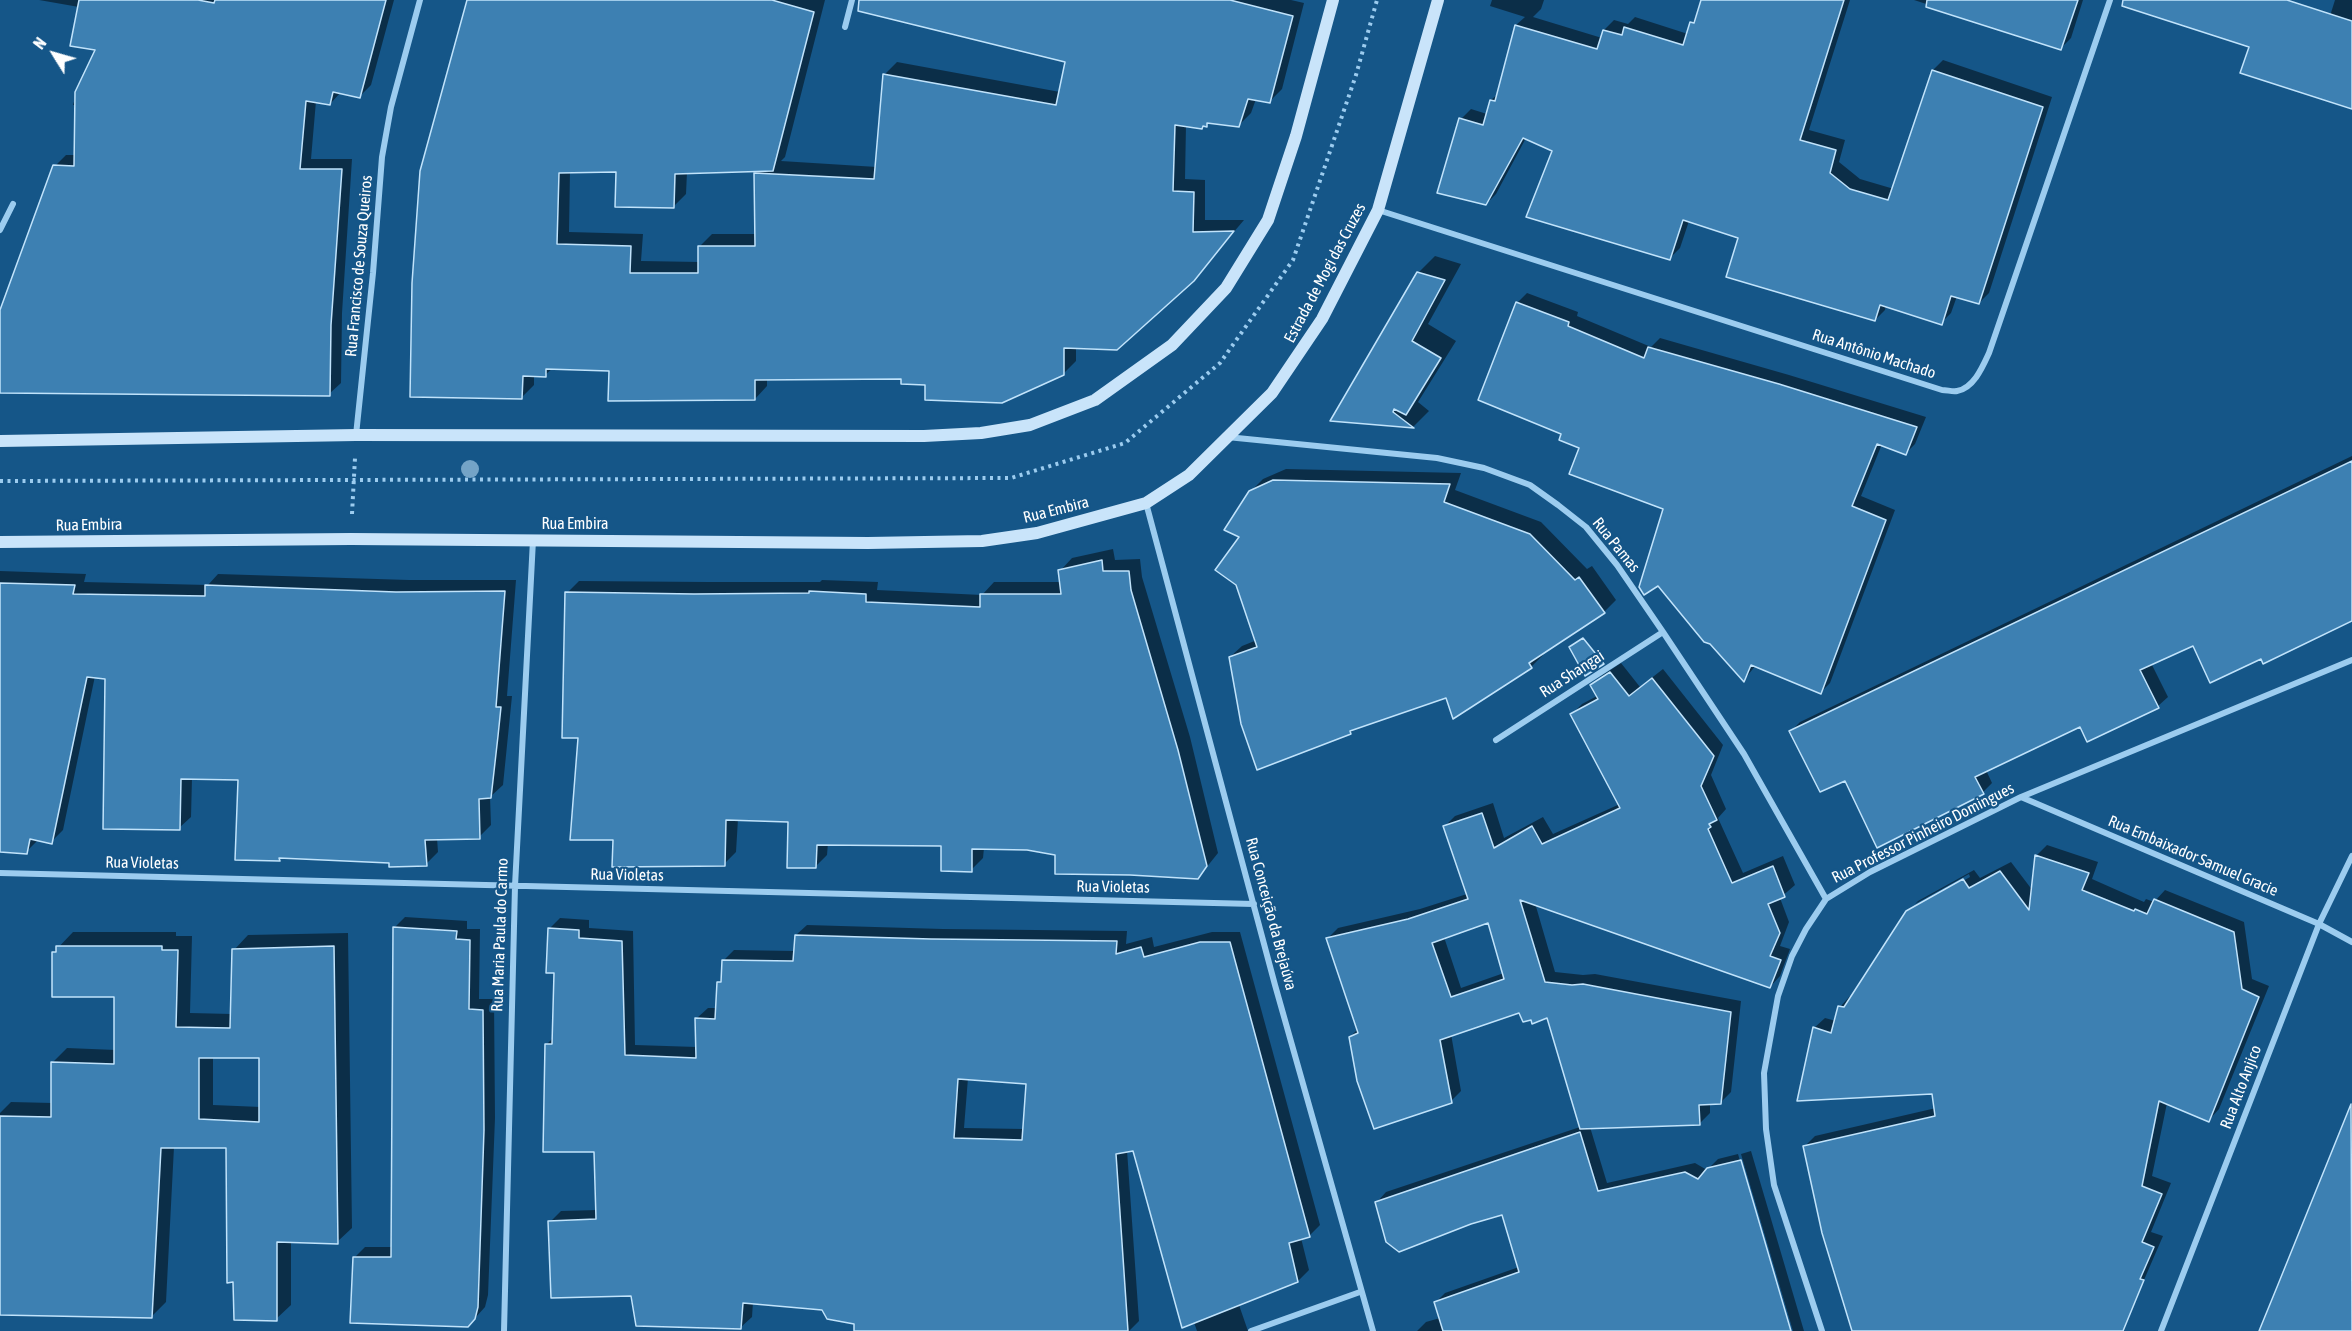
<!DOCTYPE html>
<meta charset="utf-8">
<style>
body{margin:0}
#map{position:relative;width:2352px;height:1331px;overflow:hidden;background:#155688;font-family:"Asap Condensed",sans-serif}
canvas{display:block}
.north{position:absolute;left:24px;top:24px;width:60px;height:60px;-webkit-text-stroke:4px #155688;paint-order:stroke;rotate:307deg;font-size:16px;font-weight:700;line-height:24px;text-align:center;color:#fff}
.north::after{content:'';display:block;margin:auto;width:21px;height:27px;background:#fff;clip-path:polygon(50% 0,100% 100%,50% 72%,0 100%)}
</style>
<div id="map">
<canvas width="2352" height="1331"></canvas>
<div class="north">N</div>
</div>
<script>
const g = document.querySelector('canvas').getContext('2d');
g.lineJoin = 'round';
function fillPath(path, color) { g.fillStyle = color; g.fill(path, 'evenodd'); }
function trace(path, color, width, dash) { g.strokeStyle = color; g.lineWidth = width; g.lineCap = dash ? 'butt' : 'round'; g.setLineDash(dash || []); g.stroke(path); }
function write(font, color, halo, rows, align = 'center') {
  g.font = font + ' "Asap Condensed",sans-serif'; g.lineWidth = 4.5; g.setLineDash([]); g.textBaseline = 'middle'; g.strokeStyle = halo; g.fillStyle = color; for (const [text, x, y, turn = 0] of rows) {
    g.save(); g.translate(x, y); g.rotate((+turn || 0) * Math.PI / 180); g.textAlign = isNaN(turn) ? turn : align; if (halo) g.strokeText(text, 0, 0); g.fillText(text, 0, 0); g.restore();
  }
}
fillPath(new Path2D(`
 M39 0H394L371 85 360 96 341 92 330 104 316 101 311 159H352L342 313 341 383 329 394 0 392V315L55 166 66 155H76L134 111 73 105 79 84 97 49 79 7Z
 M470 0H825L785 157 781 161 877 167 884 75 897 62 1060 92 1067 61 902 0H1291L1304 3 1282 89 1269 102 1256 99 1251 113 1239 125 1211 121 1202 127 1186 125 1185 179 1205 180V220H1244L1193 280 1076 347V361L1063 374 926 384 902 377 767 378V386L755 399 610 369 553 368 545 375H534V385L521 398ZM759 170 756 173V234H712L700 246V262L641 261 643 234 569 232 570 171H617L674 206 686 194 687 172Z
 M1492 0H1544L1541 9 1533 17 1602 38 1604 30 1614 20 1628 24 1635 17 1688 34 1703 0H1850L1809 130 1845 140 1839 162 1860 179 1894 189 1933 70 1943 60 2052 97 1989 293 1979 303 1957 296 1951 313 1941 323 1886 305 1885 310 1875 320 1739 237 1689 221 1680 248 1670 258 1554 150 1526 138 1496 194 1486 204 1461 119 1471 109 1487 114 1491 100 1499 93 1516 25 1525 17 1490 6Z
 M1914 0H2083L2071 38 2061 48Z
 M2177 0H2282L2330 16 2335 0H2352V107Z
 M1435 256 1461 264 1428 324 1456 341 1418 402 1429 411 1413 427 1333 419 1418 273Z
 M1527 293 1578 312 1577 316 1651 347 1660 338 1789 375 1926 417 1915 444 1905 454 1882 444 1861 496 1895 510 1830 683 1820 693 1756 665 1744 680 1665 508 1563 433 1517 303Z
 M2352 456V584L2261 657 2193 644 2151 663 2168 697 2158 706 2080 725 1986 770 1992 783 1983 792 1846 779 1791 731 1800 722Z
 M1286 469 1461 473 1455 490 1541 522 1587 569 1592 566 1616 600 1604 612 1542 653 1543 655 1531 667 1355 728 1350 733 1230 657 1242 646 1257 640 1242 536 1251 491 1263 479Z
 M1113 549 1115 560 1140 559 1142 577 1190 737 1218 853 1198 878 1027 848H984L983 858 971 870 943 844 828 843 827 855 815 867 790 821 738 819 736 852 724 864 615 839 580 737 567 593 579 581 707 582H820L822 580 878 582 877 590 982 595 994 582H1061L1060 571 1072 558Z
 M0 571 86 574 84 582 208 585 218 574 409 580H516L507 696H512L503 785 490 797 491 825 479 837 437 838 438 852 426 864 282 857 279 860 239 779 192 778 191 817 179 828 106 678 95 676 63 830 51 842 38 840 26 852 0 850Z
 M1621 663 1640 687 1663 669 1723 745 1711 775 1726 809 1718 818 1743 873 1783 856 1795 885 1780 898 1789 922 1780 946 1790 949 1780 976 1770 987 1535 903 1555 972 1583 975 1595 974 1741 1001 1731 1092 1720 1103H1710V1113L1700 1123 1590 1127 1607 1183 1695 1163 1707 1170 1718 1159 1738 1154 1790 1331H1417L1426 1322 1440 1318 1435 1303 1445 1293 1519 1267 1503 1213 1377 1202 1386 1192 1580 1127 1548 1017 1520 1011 1451 1034 1461 1091 1451 1101 1350 1037 1358 1029 1328 938 1338 928 1420 909 1467 894 1445 826 1455 816 1493 803 1504 838 1543 817 1553 834 1620 804 1572 714 1582 704 1597 696 1592 686 1603 675ZM1489 921 1504 973 1461 988 1444 937Z
 M2047 845 2098 862 2092 879 2144 902 2146 899 2154 902 2165 890 2244 922 2252 979 2269 986 2219 1109 2209 1120 2167 1103 2152 1176 2171 1183 2151 1232 2163 1236 2144 1280 2134 1291 2110 1331H1854L1805 1146 1815 1136 1936 1108 1934 1093 1814 1028 1825 1018 1836 1021 1840 1007 1850 996 1852 997 1911 908V910L1970 877 1969 874 1915 904 1918 901 1974 870 1980 878 2011 862 2033 891 2037 855Z
 M405 917 467 921V929H480L479 999H494L495 1118 488 1295 485 1307 468 1326 354 1258 365 1247H392L394 928Z
 M560 918 589 920V928L633 931 635 1045 697 1047V1018L708 1008H717L719 983 722 980 723 961 734 950 795 951 796 935 807 925 943 929 1127 931 1126 944 1152 937 1154 947 1212 932H1240L1320 1225 1309 1236 1301 1238 1309 1270 1298 1281 1239 1305 1248 1331H1197L1134 1149 1127 1150 1139 1321 1129 1331H855L856 1323 823 1308 753 1302 752 1317 741 1327 632 1295 550 1222 561 1211 597 1210 595 1151 546 1045 554 1037 555 972 549 929ZM968 1078 1028 1082 1024 1129 964 1128Z
 M73 932H176V936H192L190 1013 232 1014 234 950 248 935 348 933 352 1228 337 1242 291 1241V1305L276 1319 228 1147H174L166 1302 151 1317 0 1314V1113L11 1102 53 1103V1062L67 1048 116 1050 115 996 53 953ZM213 1056H260L261 1107 213 1105Z
 M2352 1103V1331H2260Z
 M1751 1151 1804 1331H1793L1741 1154Z`), '#0007');
const building = new Path2D(`
 M79 0H198L214 3 215 0H386L360 98 333 92 330 105 306 101 300 169H342L331 325 330 396 0 393V310L53 165 74 166 75 92 95 50 70 46Z
 M467 0H772L814 12 773 171 675 174 674 208 615 207 616 172 559 173 557 244 631 246 630 273H698V246H755L754 173 874 179 883 74 1056 105 1065 62 858 11 859 0H1230L1293 16 1270 103 1248 99 1239 127 1207 123V127L1203 126 1202 129 1175 125 1173 191 1194 192 1193 232 1234 231 1194 281 1117 350 1064 348V375L1002 403 925 400V385L901 384V379L755 380V400L608 401 609 371 546 369V377L523 376 522 399 410 397 412 283 420 171Z
 M1701 0H1844L1800 140 1836 150 1830 173 1850 189 1888 200 1932 70 2043 107 1979 304 1951 296 1942 325 1880 305 1875 321 1726 277 1738 238 1683 220 1670 260 1526 217 1552 151 1523 138 1486 205 1437 193 1459 118 1483 125 1490 100 1495 101 1515 25 1597 49 1603 30 1622 35 1624 27 1683 45 1690 22 1694 23Z
 M1927 0H2078L2061 50 1926 7Z
 M2123 0H2287L2352 21V109L2240 73 2249 47 2122 6Z
 M1417 272 1445 280 1412 341 1441 358 1406 415 1394 409 1393 412 1414 428 1330 421Z
 M1516 302 1569 322 1568 326 1644 358 1648 347 1779 384 1917 427 1906 455 1877 444 1852 506 1886 520 1821 694 1751 665 1744 682 1710 644 1704 642 1658 586 1644 595 1639 587 1663 509 1569 474 1579 448 1559 440 1561 434 1478 400Z
 M2352 461V621L2263 664 2261 659 2210 683 2193 646 2140 670 2159 708 2087 742 2080 727 1975 777 1984 794 1877 848 1845 781 1820 792 1789 731Z
 M1273 480 1450 484 1444 502 1530 534 1575 580 1579 577 1605 613 1529 663 1532 668 1453 719 1446 698 1350 731 1351 734 1257 770 1241 724 1229 657 1257 647 1236 585 1215 570 1239 537 1224 530 1249 491Z
 M1102 560 1103 571H1129L1131 590 1178 750 1207 866 1198 879 1130 875 1055 874V855L1027 850 972 849V872L941 871V846L817 845 816 868H787L788 822 726 820 725 866 612 867 613 840H570L578 738H562L565 592 694 594 809 593V591L866 594V602L980 607V594H1061L1058 570Z
 M0 583 75 585 73 594 205 596V585L396 592 505 591 496 707H501L498 736 491 798 479 799 480 839 425 840 427 866 389 867V863L279 858 280 861 235 860 238 780 181 779 180 830 103 829 105 679 87 677 52 844 30 839 27 854 0 852Z
 M1583 638 1604 664 1585 676 1569 647Z
 M1610 672 1629 696 1652 678 1714 756 1701 786 1717 820 1709 824 1711 827 1708 829 1732 883 1773 866 1785 897 1768 904 1780 933 1770 956 1781 960 1770 988 1520 900 1545 982 1572 985 1583 984 1731 1012 1721 1104 1699 1105 1700 1125 1580 1129 1547 1018 1532 1024 1531 1020 1523 1022 1519 1013 1440 1040 1452 1103 1374 1129 1357 1081 1349 1037 1358 1033 1326 938 1408 919 1468 899 1443 826 1482 813 1494 848 1532 826 1542 844 1620 808 1570 714 1598 699 1590 685ZM1488 923 1504 979 1451 997 1432 943Z
 M2035 855 2089 873 2082 890 2134 911 2135 909 2147 914 2154 899 2234 932 2242 989 2259 997 2209 1122 2159 1101 2142 1186 2162 1194 2142 1242 2154 1247 2140 1279 2144 1280 2123 1331H1852L1822 1233 1803 1146 1935 1116 1932 1094 1797 1101 1813 1027 1831 1033 1838 1006 1844 1007 1906 911 1963 879 1969 888 2000 871 2029 910Z
 M393 927 457 931 456 939 470 940 469 1009 483 1010 484 1130 478 1307 475 1319 468 1327 350 1323 353 1257H391Z
 M548 928 579 930V938L622 941 625 1055 696 1058 695 1018 715 1019 717 982H721L722 960 793 961 795 935 931 939 1117 941 1116 954 1141 947 1144 957 1200 942H1230L1310 1237 1289 1243 1298 1282 1182 1328 1133 1151 1116 1154 1128 1331H854V1324L827 1319 822 1310 743 1303 741 1329 636 1326 631 1296 551 1298 548 1221 596 1219 594 1152H543L545 1044H552L554 973H546ZM958 1079 1026 1084 1022 1140 954 1138Z
 M56 946H162V950H178L176 1027 230 1028 232 949 334 946 338 1244 277 1242V1321L234 1320 233 1282 227 1283 226 1148H161L152 1318 0 1315V1116L51 1117V1062L114 1064V997H52V952H56ZM199 1058H259V1122L199 1119Z
 M2351 1104 2352 1331H2259L2277 1287Z
 M1580 1132 1598 1191 1685 1172 1698 1179 1707 1168 1741 1160 1791 1331H1443L1434 1302 1519 1272 1502 1215 1471 1224 1399 1252 1386 1242 1375 1202Z`);
fillPath(building, '#3d80b2');
trace(building, '#c1e3fb', 1.5);
trace(new Path2D(`
 M0 481 1011 478 1125 443 1220 363 1293 260 1356 75 1377 0
 M352 514 355 458`), '#9cccef', 4, [3, 4.5]);
trace(new Path2D(`
 M845 27 852 0
 M1378 210 1942 390C1947 390 1953 392 1957 391 1974 388 1983 366 1989 353L2110 0
 M0 230 13 204
 M356 435 373 273 382 157 391 107 420 0
 M1227 437 1437 458 1484 468 1530 485 1558 505 1586 527 1617 565 1663 632 1744 754 1826 899
 M1146 503 1275 985 1373 1331
 M1496 740 1663 632
 M2021 797 2319 924 2352 942
 M0 873 1254 904
 M504 1331 515 886 533 540
 M1251 1331 1360 1292
 M1822 1331 1774 1185 1766 1129 1764 1073 1778 996 1792 956 1806 929 1826 899 1870 872 2021 797 2352 660
 M2161 1331 2319 924 2352 856`), '#9cccef', 6);
trace(new Path2D(`
 M0 441 356 435 924 436 981 433 1030 425 1095 400 1172 345 1226 288 1268 220 1296 136 1333 0
 M0 542 351 539 868 543 982 541 1037 533 1146 503 1189 475 1272 393 1322 319 1378 210 1438 0`), '#c9e4fa', 12);
g.fillStyle = '#74a4c7';
for (const [x, y] of [
 [470,469]
]) { g.beginPath(); g.arc(x, y, 9, 0, 2 * Math.PI); g.fill(); }
write('16px', '#fff', '#155688', [
 ["Rua Francisco de Souza Queiros",359,266,-85],
 ["Estrada de Mogi das Cruzes",1325,273,-62],
 ["Rua Antônio Machado",1874,354,18],
 ["Rua Embira",1056,510,-14],
 ["Rua Embira",575,524],
 ["Rua Embira",89,525,-1],
 ["Rua Pamas",1616,545,51],
 ["Rua Shangai",1572,674,-33],
 ["Rua Professor Pinheiro Domingues",1923,833,-27],
 ["Rua Embaixador Samuel Gracie",2193,856,23],
 ["Rua Violetas",142,863,1],
 ["Rua Violetas",627,875,1],
 ["Rua Violetas",1113,887,1],
 ["Rua Conceição da Brejaúva",1271,914,75],
 ["Rua Maria Paula do Carmo",500,935,-88],
 ["Rua Alto Anjico",2241,1087,-69]
]);
</script>
